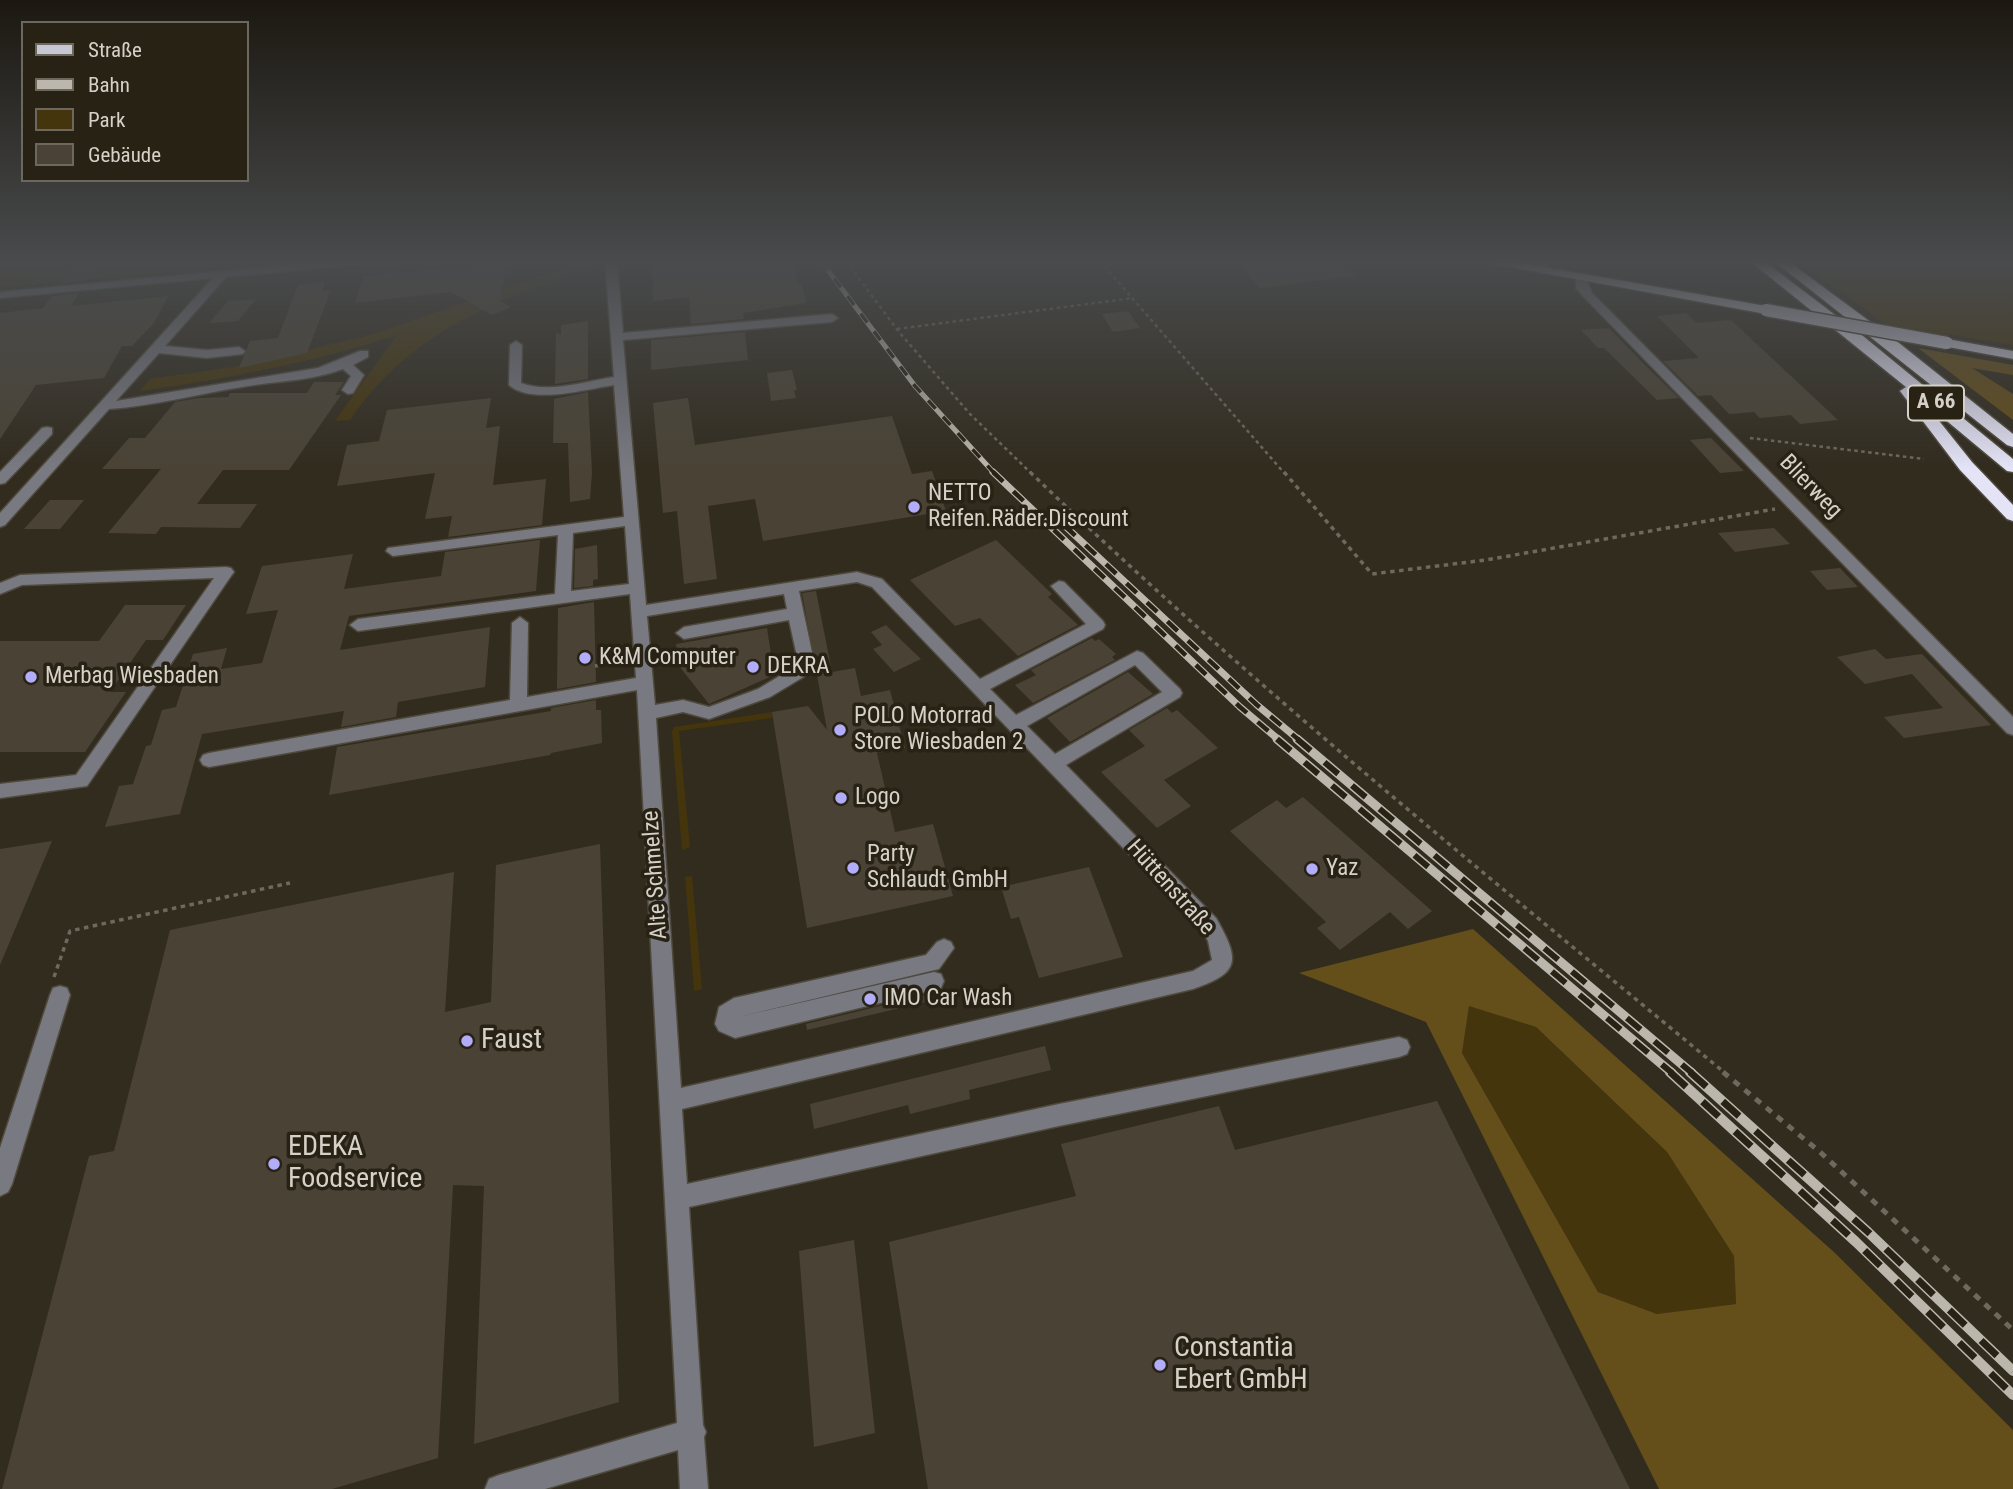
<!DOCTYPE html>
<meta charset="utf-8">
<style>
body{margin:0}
#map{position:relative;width:2013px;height:1489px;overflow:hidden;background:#322c1f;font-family:"Roboto Condensed",sans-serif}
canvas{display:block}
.legend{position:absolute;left:21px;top:21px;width:228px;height:161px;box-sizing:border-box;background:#282215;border:2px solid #6d685d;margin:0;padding:9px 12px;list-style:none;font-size:21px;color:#d5d1c8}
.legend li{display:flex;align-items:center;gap:14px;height:35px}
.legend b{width:35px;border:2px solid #6d685d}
</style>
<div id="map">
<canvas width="2013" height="1489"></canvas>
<ul class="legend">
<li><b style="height:9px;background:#c6c6d5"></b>Straße</li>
<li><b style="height:9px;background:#bbb7ad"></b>Bahn</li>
<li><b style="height:19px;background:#45350c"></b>Park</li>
<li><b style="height:19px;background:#4a4335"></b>Gebäude</li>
</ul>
</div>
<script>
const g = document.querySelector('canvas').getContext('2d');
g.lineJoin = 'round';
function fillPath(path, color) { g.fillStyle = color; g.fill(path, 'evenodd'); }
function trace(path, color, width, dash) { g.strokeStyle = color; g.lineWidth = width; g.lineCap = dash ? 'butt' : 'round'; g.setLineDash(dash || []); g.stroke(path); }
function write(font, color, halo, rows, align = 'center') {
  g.font = font + ' "Roboto Condensed",sans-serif'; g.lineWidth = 7; g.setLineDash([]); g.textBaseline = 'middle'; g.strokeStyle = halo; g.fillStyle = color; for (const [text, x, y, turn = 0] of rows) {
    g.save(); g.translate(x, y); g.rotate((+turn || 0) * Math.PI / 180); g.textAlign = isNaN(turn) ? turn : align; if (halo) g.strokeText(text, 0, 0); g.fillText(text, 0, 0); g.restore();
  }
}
fillPath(new Path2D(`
 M0 261H200L195 270 0 287Z
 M243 261H336L233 271Z
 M585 261 593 266C495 302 412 330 350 420L335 421 396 336C312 362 227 379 140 391L150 379 240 366 370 335Z
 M1798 261H2013V345L1885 324Z
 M772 712V718L679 731 690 847 682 850 672 731 674 727Z
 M692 876 702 989 694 991 685 877Z
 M1469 1005 1536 1027 1667 1152 1734 1256 1736 1304 1657 1314 1598 1292 1462 1053Z`), '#45350c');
fillPath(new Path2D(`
 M1918 348 2013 365V375L1972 368 2013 394V420Z
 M1473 929 1835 1253 2013 1430V1489H1659L1426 1022 1299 973ZM1469 1006 1536 1027 1667 1152 1734 1256 1736 1304 1657 1314 1598 1292 1462 1053Z`), '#644e1a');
fillPath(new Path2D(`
 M652 261H793L798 283 801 282 806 303 743 313 744 319 691 324 689 297 653 301Z
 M1256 261H1343L1356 276 1259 288 1239 263Z
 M98 262 86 281 60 284 73 264Z
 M507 263 500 301 511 307 492 315 451 292 355 303 363 276Z
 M325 282 322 291 331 290 307 353 239 368 250 341 278 338 298 285Z
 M79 293 71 306 168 296 154 323 132 346H122L104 378 36 385 0 439V313L43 308 52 296Z
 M256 299 238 321 209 323 228 301Z
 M1128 311 1140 328 1113 332 1102 314Z
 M1686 313 1696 323 1731 320 1838 420 1800 424 1791 415 1760 418 1754 412 1729 414 1711 395 1698 396 1663 361 1699 358 1657 316Z
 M588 321V379L555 384 556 332 561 335V325Z
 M1609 328 1642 362 1679 398 1657 400 1604 348H1598L1581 330Z
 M745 332 748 360 651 370V340Z
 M792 370 797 390H794L796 398 771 401 767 373Z
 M314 382H344L335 395H341L289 470H223L197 504H257L240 528 161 527 156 534 108 533 161 469H102L129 438H145L175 402 199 398 228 397 230 393H307Z
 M588 392 592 473 590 499 570 502 568 443H553L554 399Z
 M491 398 486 428 500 426 493 485 546 479 542 525 448 537 452 516 425 519 435 473 337 486 347 445 379 441 387 410Z
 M688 398 695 445 892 416 912 474 932 471 946 511 763 541 755 499 708 506 717 579 684 584 677 511 663 513 653 403Z
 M1711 438 1744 471 1720 473 1690 440Z
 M50 500H84L60 529H24Z
 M1774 528 1790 544 1735 552 1718 533Z
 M540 540 536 591 349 616 340 650 490 627 485 687 398 702 396 717 341 727 344 711 202 734 180 814 105 827 119 786 133 784 146 746 151 745 162 710 176 707 193 654 227 648 221 669 262 663 278 610 246 614 262 566 353 554 344 589 441 576 445 552Z
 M996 540 1052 594 1048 597 1078 625 1018 656 980 618 955 626 910 580Z
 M597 545 598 579 593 580V586L574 588 575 549Z
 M1840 568 1858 587 1827 590 1810 571Z
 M816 591 832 672 855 668 861 696 890 690 905 748 877 753 895 832 933 824 953 896 807 928 772 712 808 706 827 730 802 593Z
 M594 602 596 682 557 689 558 608Z
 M125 605H186L163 640H146L110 692H126L85 752H0V641H99Z
 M886 625 898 637 921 659 894 672 873 649 882 645 871 632Z
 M767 628 772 661 781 672 709 704 679 666 676 644Z
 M1092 638 1095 641 1099 639 1116 654 1112 657 1115 660 1033 703 1015 685 1036 675 1031 670Z
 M1875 649 1886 659 1922 654 1991 725 1904 738 1884 717 1943 708 1912 674 1865 684 1837 657Z
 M1128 672 1153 694 1070 742 1047 718Z
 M596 700V710H601L602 743 551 753 550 755 329 795 337 747 551 711V708Z
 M1167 708 1172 713 1177 710 1218 748 1164 780 1191 806 1157 828 1101 772 1145 746 1129 730Z
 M1303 797 1432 911 1408 929 1390 912 1340 950 1317 928 1326 922 1230 831 1277 800 1286 808Z
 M52 841 0 965V849Z
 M600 844 619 1402 474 1444 484 1186 453 1185 438 1458 332 1489H2L89 1156 114 1151 170 930 454 872 445 1012 491 1002 496 865Z
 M1089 867 1123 957 1039 978 1019 917 1011 919 1001 887Z
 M937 992 938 999 807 1030 806 1024Z
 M1045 1046 1051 1070 969 1090 970 1099 910 1114 908 1105 814 1129 810 1104Z
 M1437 1101 1630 1489H928L889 1242 1076 1196 1061 1144 1219 1106 1235 1150Z
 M854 1240 875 1433 814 1447 799 1251Z`), '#4a4335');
const minor = new Path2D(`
 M331 261H368L362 264 226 277 165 346 207 350 239 347 245 351 243 354 207 358 159 353 116 401 318 368 360 351H368V357L353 365 364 375 353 393 348 394 342 390 351 376 343 369C311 381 276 381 242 387 197 394 154 406 109 409L5 525 0 527V513L213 278 0 298V292Z
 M605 261H617L623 333 832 314 838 318 832 322 623 340 646 605 857 572 882 579 980 679 1086 624 1051 586 1059 581 1064 582 1103 621 1105 625 1103 629 990 689 1016 715 1137 651 1143 653 1180 689 1182 693 1180 697 1066 765 1216 918C1240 960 1241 973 1193 989L682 1109 687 1184 1059 1104 1399 1037 1407 1040 1410 1047 1407 1054 1399 1057 1059 1126 689 1207 703 1425 706 1432 704 1437 708 1489H680L678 1450 545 1489H485L489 1479 499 1475 677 1423 637 690 209 767 203 765 200 760 203 755 209 753 510 700 512 623 520 617 528 623 527 697 636 678 630 594 358 631 350 625 358 619 555 594 558 535 393 556 386 551 388 548 624 517 614 385C587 389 532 405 509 385L510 345 516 341 522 345 521 383C549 394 586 381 614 377ZM625 526 629 584 571 591 573 533ZM857 582 872 587 1202 930 1208 941 1212 960 1193 971 681 1088 656 718 683 712 709 719 770 697 805 676 812 663V652L799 591ZM784 594 787 609 684 627 676 633 684 639 789 620 796 652 793 668 758 689 709 707 683 700 655 705 647 616ZM1135 665 1162 692 1055 754 1027 726Z
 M1537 261H1547L1549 272H1541Z
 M1576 274H1584L1592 293 2013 717V735L2007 733 1584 297 1576 288Z
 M47 427 52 428V434L5 483 0 484V472L42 428Z
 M226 567 231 568 234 572 231 576 87 786 0 798V784L76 775 214 578 22 585 0 594V583L20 575Z
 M944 939 951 942 954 948 939 969 738 1017 934 972 941 974 944 981 941 988 934 990 735 1038 719 1031 715 1024 719 1007 734 998 926 955 937 942Z
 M60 986 67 988 70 995 12 1184 8 1192 0 1196V1148L50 995 53 988Z`);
const major = new Path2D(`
 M1488 261H1510L1766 306 1772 310 1766 314 1494 264Z
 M1947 339 2013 351V359L1943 346V340Z`);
const highway = new Path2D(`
 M1750 261H1764L1863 336 2013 459V472L2007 471 1924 402 1972 462 2013 505V521L2007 519 1960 470 1900 391 1906 387Z
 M1774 261H1788L1899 343 2013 434V447L2007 445Z`);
trace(minor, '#4f4a3d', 3);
trace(major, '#4f4a3d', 3);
trace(highway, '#4f4a3d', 3);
trace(new Path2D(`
 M846 261 899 332 970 414 1032 474
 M1100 261 1285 474
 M375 266 425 261
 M897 329 1133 298
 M1750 438 1924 459`), '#6e685d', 2.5, [3.5, 3.5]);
trace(new Path2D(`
 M1030 472C1251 685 1490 878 1725 1073
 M1284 472 1372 574 1486 560 1775 509
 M595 666 626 661
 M54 977 70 931 290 883`), '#6e685d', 3.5, [4.5, 4.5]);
trace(new Path2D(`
 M1723 1072 1820 1152 2013 1330`), '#6e685d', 5, [7, 7]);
fillPath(minor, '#797981');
fillPath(major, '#c6c6d5');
fillPath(highway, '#e5e4f7');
const railFar3 = new Path2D(`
 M821 261 915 386 995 474`);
const railFar2 = new Path2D(`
 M993 472 1240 707 1279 740
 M1065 526 1257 705 1299 740`);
const railFar1 = new Path2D(`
 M1277 739 1672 1073
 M1297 739 1692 1073`);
const rail = new Path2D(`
 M1670 1072 1856 1242 2013 1395
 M1690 1072 1868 1232 2013 1371`);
trace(railFar3, '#bbb7ad', 5);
trace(railFar2, '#bbb7ad', 7);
trace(railFar1, '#bbb7ad', 9);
trace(rail, '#bbb7ad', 10);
trace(railFar3, '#282215', 3.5, [11]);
trace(railFar2, '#282215', 4.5, [14]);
trace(railFar1, '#282215', 6, [18]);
trace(rail, '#282215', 7, [22]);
const majorBridge = new Path2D(`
 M1766 310 1947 343`);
trace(majorBridge, '#4f4a3d', 15, []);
trace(majorBridge, '#c6c6d5', 12);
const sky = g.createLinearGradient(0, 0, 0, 469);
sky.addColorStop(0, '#1c1811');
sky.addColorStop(0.56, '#494b4d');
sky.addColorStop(1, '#494b4d00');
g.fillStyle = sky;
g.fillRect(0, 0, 2013, 469);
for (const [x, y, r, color] of [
 [914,507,7,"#b2adf9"],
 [585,658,7,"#b2adf9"],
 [753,667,7,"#b2adf9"],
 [31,677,7,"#b2adf9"],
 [840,730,7,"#b2adf9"],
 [841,798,7,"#b2adf9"],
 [853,868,7,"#b2adf9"],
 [1312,869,7,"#b2adf9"],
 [870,999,7,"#b2adf9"],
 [467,1041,7,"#b2adf9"],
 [274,1164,7,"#b2adf9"],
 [1160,1365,7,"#b2adf9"]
]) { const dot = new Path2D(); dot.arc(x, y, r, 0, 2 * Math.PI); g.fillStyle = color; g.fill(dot); trace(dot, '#282215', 2.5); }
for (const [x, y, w] of [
 [1936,403,56]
]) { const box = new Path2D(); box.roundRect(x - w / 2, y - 17.5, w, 35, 5); g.fillStyle = '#282215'; g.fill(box); trace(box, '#d5d1c8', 2); }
write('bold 21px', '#d5d1c8', null, [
 ["A 66",1936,403]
]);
write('23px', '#d5d1c8', '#282215', [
 ["Blierweg",1810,487,46],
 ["Alte Schmelze",656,875,-94],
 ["Hüttenstraße",1170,888,48]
]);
write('23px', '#d5d1c8', '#282215', [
 ["NETTO",928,494],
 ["Reifen.Räder.Discount",928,520],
 ["K&M Computer",599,658],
 ["DEKRA",767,667],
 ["Merbag Wiesbaden",45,677],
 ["POLO Motorrad",854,717],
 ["Store Wiesbaden 2",854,743],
 ["Logo",855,798],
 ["Party",867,855],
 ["Schlaudt GmbH",867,881],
 ["Yaz",1326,869],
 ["IMO Car Wash",884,999]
], 'left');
write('28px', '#d5d1c8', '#282215', [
 ["Faust",481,1041],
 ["EDEKA",288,1148],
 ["Foodservice",288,1180],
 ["Constantia",1174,1349],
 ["Ebert GmbH",1174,1381]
], 'left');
</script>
